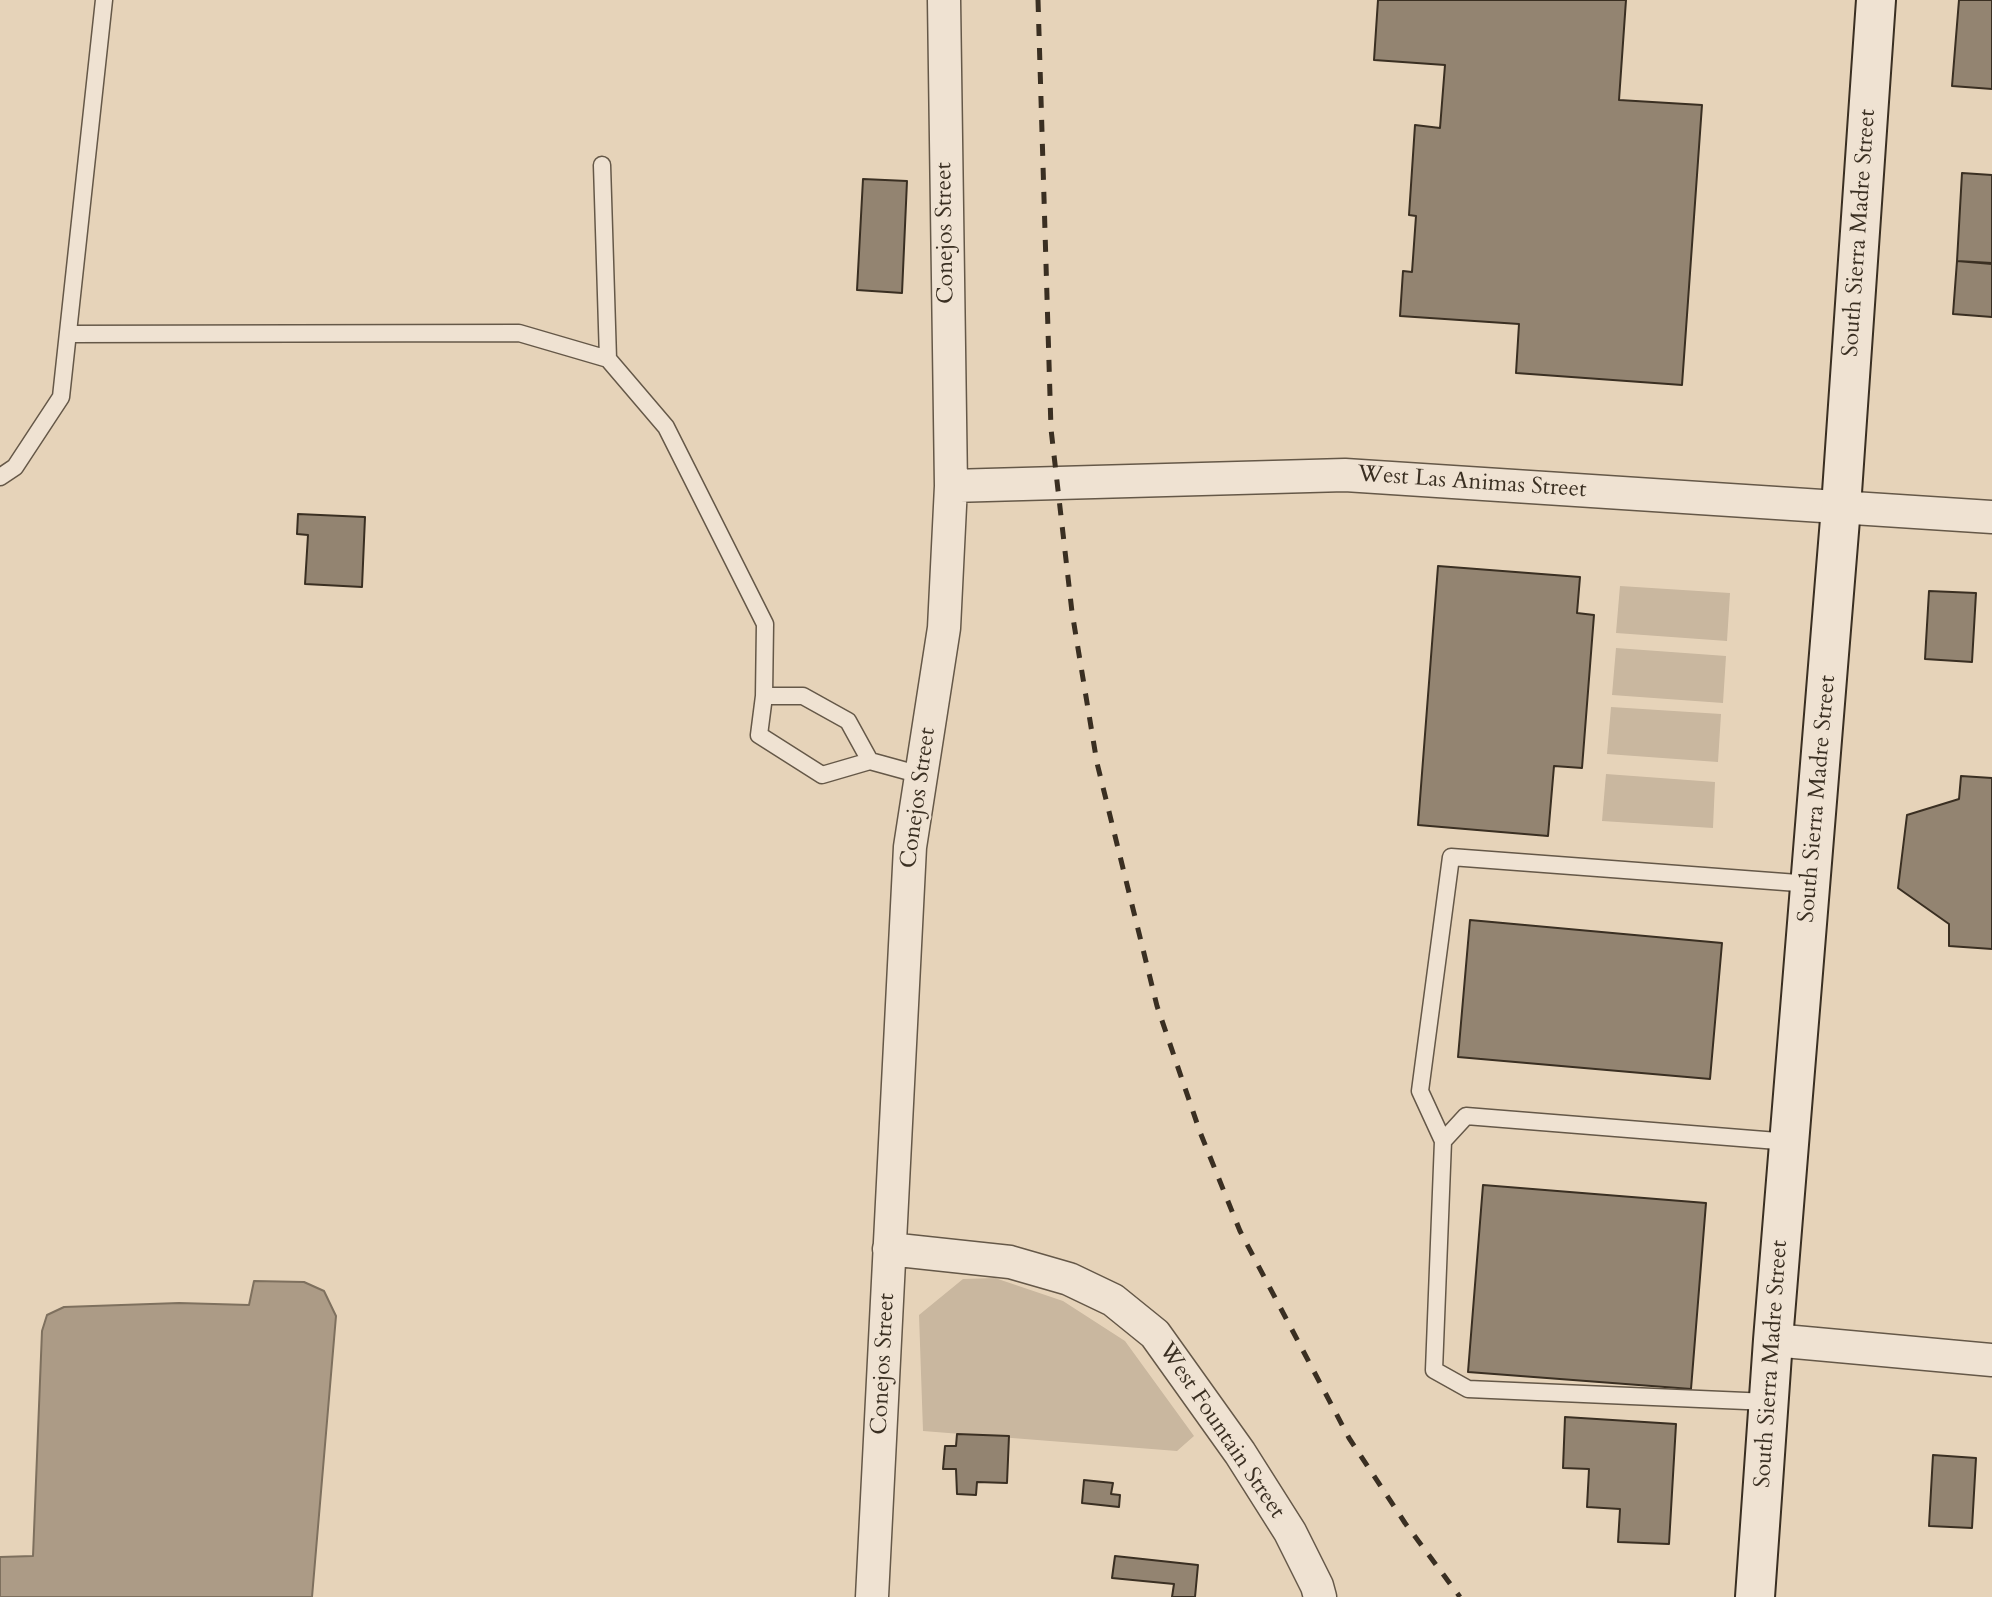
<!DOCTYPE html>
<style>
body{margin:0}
canvas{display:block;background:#e6d3b9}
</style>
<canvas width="1992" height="1597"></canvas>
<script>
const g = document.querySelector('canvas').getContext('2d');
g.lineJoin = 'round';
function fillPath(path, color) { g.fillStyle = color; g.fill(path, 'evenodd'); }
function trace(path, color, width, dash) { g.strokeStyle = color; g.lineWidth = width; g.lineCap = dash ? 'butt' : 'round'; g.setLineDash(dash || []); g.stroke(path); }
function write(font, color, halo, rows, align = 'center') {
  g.font = font + ' Cardo,serif'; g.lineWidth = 5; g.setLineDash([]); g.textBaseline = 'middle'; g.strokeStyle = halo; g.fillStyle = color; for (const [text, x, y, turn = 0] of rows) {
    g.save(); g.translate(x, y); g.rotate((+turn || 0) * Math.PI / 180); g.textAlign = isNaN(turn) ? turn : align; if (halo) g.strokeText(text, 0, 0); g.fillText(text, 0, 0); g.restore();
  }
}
fillPath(new Path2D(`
 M1620 586 1730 593 1727 641 1616 633Z
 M1616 648 1726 656 1723 703 1612 695Z
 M1611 707 1721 714 1718 762 1607 754Z
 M1606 774 1715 782 1713 828 1602 821Z
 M995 1278 1063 1301 1125 1341 1194 1436 1177 1451 923 1431 919 1315 963 1279Z`), '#c9b79f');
const water = new Path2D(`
 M254 1281 304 1282 324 1291 336 1316 312 1597H0V1557L33 1556 42 1331 47 1315 64 1307 179 1303 249 1305Z`);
fillPath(water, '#ac9b86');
trace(water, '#7e705e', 2);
const building = new Path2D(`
 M1378 0H1626L1619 100 1702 105 1682 385 1516 373 1519 324 1400 316 1403 271 1412 272 1416 216 1409 215 1415 125 1440 128 1445 65 1374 60Z
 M1959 0H1992V89L1952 86Z
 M1962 173 1992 175V263L1957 261Z
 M863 179 907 181 902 293 857 290Z
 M1957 261 1992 264V317L1953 314Z
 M298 514 365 517 362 587 305 584 308 535 297 534Z
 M1438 566 1580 577 1577 613 1594 615 1582 768 1554 766 1548 836 1418 825Z
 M1929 591 1976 593 1972 662 1925 659Z
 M1961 776 1992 778V949L1949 946V924L1898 888 1907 815 1959 799Z
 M1470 920 1722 943 1710 1079 1458 1057Z
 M1483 1185 1706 1203 1691 1389 1468 1372Z
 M1565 1417 1676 1424 1669 1544 1618 1542 1620 1509 1587 1507 1589 1469 1563 1468Z
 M957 1434 1009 1436 1007 1483 977 1482 976 1495 957 1494 956 1469H943L945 1446H956Z
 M1933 1455 1976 1458 1972 1528 1929 1526Z
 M1084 1480 1113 1483 1111 1494 1120 1495 1119 1507 1082 1503Z
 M1115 1556 1198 1565 1195 1597H1172L1174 1584 1112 1578Z`);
fillPath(building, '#938471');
trace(building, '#3a2f22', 2);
const lane = new Path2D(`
 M602 165 608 359 666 427 765 624 764 696 759 735 822 775 870 761 921 775
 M69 334 519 333 608 359
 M0 477 15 467 61 397 104 0
 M764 696H803L848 721 870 761
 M1443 1141 1420 1091 1451 857 1811 884
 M1769 1402 1468 1389 1434 1370 1443 1141 1466 1116 1790 1142`);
const street = new Path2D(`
 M951 486 1345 475 1992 517
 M889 1249 1010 1262 1069 1279 1113 1300 1155 1334 1240 1453 1290 1532 1317 1586 1320 1597
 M1773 1340 1992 1360
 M872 1597 910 847 944 628 951 486 944 0`);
const secondary = new Path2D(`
 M1755 1597 1773 1340 1841 507 1876 0`);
trace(lane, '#655848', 19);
trace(street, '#655848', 35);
trace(secondary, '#3a2f22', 42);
trace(lane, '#efe2d2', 16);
trace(street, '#efe2d2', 32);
trace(secondary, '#efe2d2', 38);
trace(new Path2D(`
 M1038 0 1051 429 1072 612 1097 763 1157 1006 1200 1132 1240 1231 1349 1438 1405 1523 1460 1597`), '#3a2f22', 5, [12, 12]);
write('23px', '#3a2f22', '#efe2d2', [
 ["Conejos Street",946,233,-91],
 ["South Sierra Madre Street",1860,233,-86],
 ["West Las Animas Street",1472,483,4],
 ["Conejos Street",919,798,-82],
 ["South Sierra Madre Street",1818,799,-85],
 ["Conejos Street",884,1364,-87],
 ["South Sierra Madre Street",1772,1364,-86],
 ["West Fountain Street",1221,1431,56]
]);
</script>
